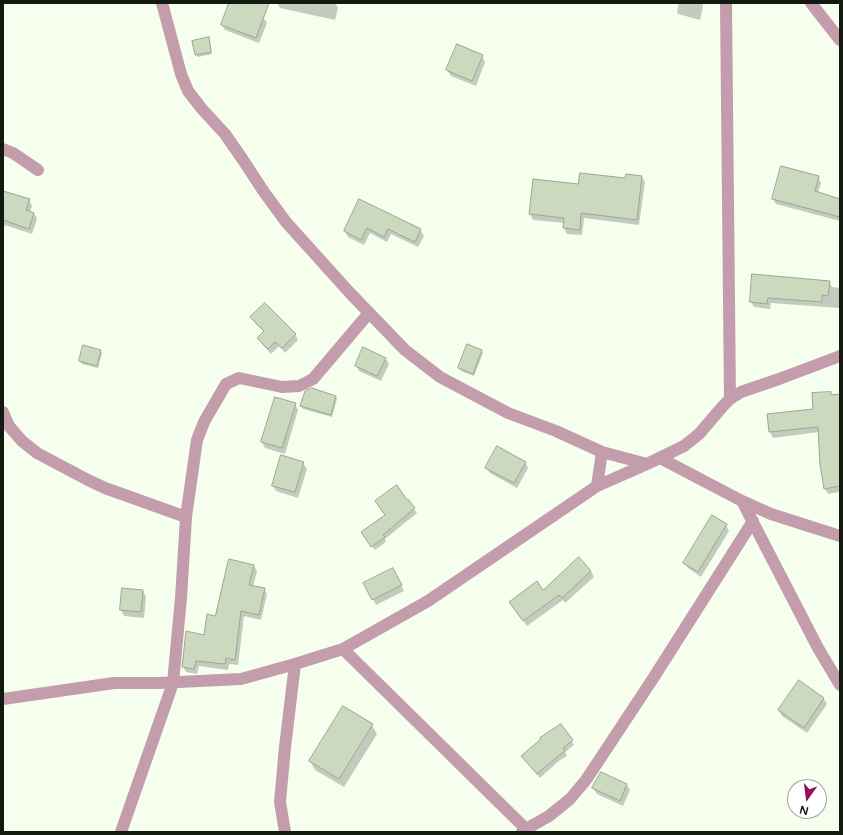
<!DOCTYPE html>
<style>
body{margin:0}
#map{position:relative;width:843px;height:835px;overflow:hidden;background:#f6feee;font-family:"Varela Round",sans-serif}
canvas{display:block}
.frame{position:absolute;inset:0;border:4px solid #141910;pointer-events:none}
.north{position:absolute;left:787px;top:779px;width:40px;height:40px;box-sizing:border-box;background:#fff;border:1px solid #a1a39f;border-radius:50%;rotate:194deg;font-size:11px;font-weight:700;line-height:16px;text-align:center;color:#141910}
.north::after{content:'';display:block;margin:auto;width:14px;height:18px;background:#9a0e5f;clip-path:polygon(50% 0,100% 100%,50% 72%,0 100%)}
</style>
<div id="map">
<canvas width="843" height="835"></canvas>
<div class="frame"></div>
<div class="north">N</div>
</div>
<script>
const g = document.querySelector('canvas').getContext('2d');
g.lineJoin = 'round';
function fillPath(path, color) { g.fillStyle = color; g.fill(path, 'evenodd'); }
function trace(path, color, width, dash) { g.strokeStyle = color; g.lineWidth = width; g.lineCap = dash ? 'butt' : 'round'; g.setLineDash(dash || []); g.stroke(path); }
fillPath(new Path2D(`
 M277 3H335L338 8 335 20 280 8Z
 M679 3 702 4 703 6 700 20 678 14 677 12Z
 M263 17 267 23 259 43 225 30 222 25Z
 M208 39 210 41 212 54 198 57 196 55Z
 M482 56 485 62 476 86 451 76 447 70Z
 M642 177 645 182 639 225 584 218 582 235 567 234 564 228 565 223 533 220 530 214 579 185Z
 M818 177 821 183 818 193 840 200V221L776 204 773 199Z
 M3 192 29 200 32 206 30 212 34 213 37 219 32 234 5 225 3 232Z
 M359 200 420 230 424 236 418 247 391 234 387 242 370 233 364 245 348 237 345 231Z
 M829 282 832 287 840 288V308L771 303 770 309 754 307 751 302Z
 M252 317 295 334 298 340 285 353 279 346 271 354 262 344 258 338 264 332 255 323Z
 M100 350 102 353 98 368 82 364 80 361Z
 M482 351 483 353 474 376 461 371 459 368Z
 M386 359 389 364 381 381 359 371 356 365Z
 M830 393 832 395H840V492L828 494 825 489 821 464 819 432 773 438 770 432 768 415 814 410Z
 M336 397 337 399 332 417 303 409 301 406Z
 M295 404 298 410 285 454 265 448 262 442Z
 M525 462 528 468 517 488 490 473 486 468Z
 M303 463 307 469 298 498 276 491 273 485Z
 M408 500 417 513 385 539 386 542 375 550 365 536Z
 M726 525 729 531 701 577 688 568 684 563Z
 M254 566 257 571 253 587 264 589 267 594 261 620 244 616 238 665 229 664 228 670 199 666 197 674 186 672 183 666 205 636 215 617Z
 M591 571 594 577 565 603 563 600 527 626 514 607 543 591Z
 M396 575 404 591 376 605 373 599Z
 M143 591 146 597 144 618 124 616 121 610Z
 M824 699 827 704 807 733 782 716 779 710Z
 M372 725 377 734 344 787 315 770 310 761Z
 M561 725 574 745 565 752 567 756 560 760 540 778 525 760Z
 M626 784 630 790 623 806 597 794 593 788Z`), '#0003');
const building = new Path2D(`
 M229 3H269L256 38 221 25Z
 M209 37 211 52 195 55 192 41Z
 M457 44 483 55 472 81 446 70Z
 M781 166 819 176 815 191 840 199V217L772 199Z
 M580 173 625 178 626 174 642 176 637 220 581 213 580 230 563 228 564 218 529 214 533 179 578 184Z
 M3 191 30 199 26 210 34 213 29 229 3 220Z
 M359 199 421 229 415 242 388 229 384 237 367 228 361 240 344 231Z
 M752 274 830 281 828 296 822 295V302L768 298 767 304 750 302Z
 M265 303 296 334 282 348 275 342 268 349 257 338 264 331 250 317Z
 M467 344 482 350 473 374 458 368Z
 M83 345 101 350 97 366 79 361Z
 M363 347 386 358 377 376 355 366Z
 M312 388 336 396 331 415 300 406 305 391Z
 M831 392V395L840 394V486L824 489 820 464 818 427 769 432 767 414 813 409 812 393Z
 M275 397 296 403 282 448 261 442Z
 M497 446 526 462 514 483 485 468Z
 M281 455 304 462 295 492 272 486Z
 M397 485 407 500 408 499 415 508 383 535 385 537 371 547 361 532 385 515 375 501Z
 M712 515 727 524 698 572 683 563Z
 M579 557 591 571 562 598 559 595 523 621 509 602 537 581 543 590Z
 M229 559 254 565 249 585 265 588 259 615 241 611 235 660 226 658 225 664 196 661 194 669 182 667 186 631 204 635 207 614 215 616Z
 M393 568 402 585 372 600 363 583Z
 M122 588 143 590 141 612 120 610Z
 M799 680 824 698 804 728 778 710Z
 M343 706 373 724 339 779 309 761Z
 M561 724 573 740 563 748 565 751 558 756 537 774 521 756 541 739 540 738Z
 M601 772 627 784 620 801 592 788Z`);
fillPath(building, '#cbd9bf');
trace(building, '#9aa78e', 1);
trace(new Path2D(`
 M162 3 181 74 188 91 202 109 225 134 243 160 264 192 286 222 350 293 405 350 440 377 508 413 556 431 602 452 647 464
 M726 3 730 399
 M811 3 840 40
 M3 149 13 153 38 170
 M3 412 9 426 22 441 37 453 88 480 105 488 186 517
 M660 458 742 501 771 514 840 536
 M597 486 602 452
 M742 501 818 648 840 685
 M343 649 526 829
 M3 699 114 683H158L241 679 295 664 343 649 428 601 597 486 647 464 684 446 699 434 723 406 730 399 741 392 779 379 840 356
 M121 832 173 683 181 598 186 517 197 440 204 422 226 384 239 378 282 387 299 386 313 379 369 313
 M285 832 280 802 285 747 295 664
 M522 832 526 829 549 816 570 799 586 780 654 677 753 521`), '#c49dac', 12);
</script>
